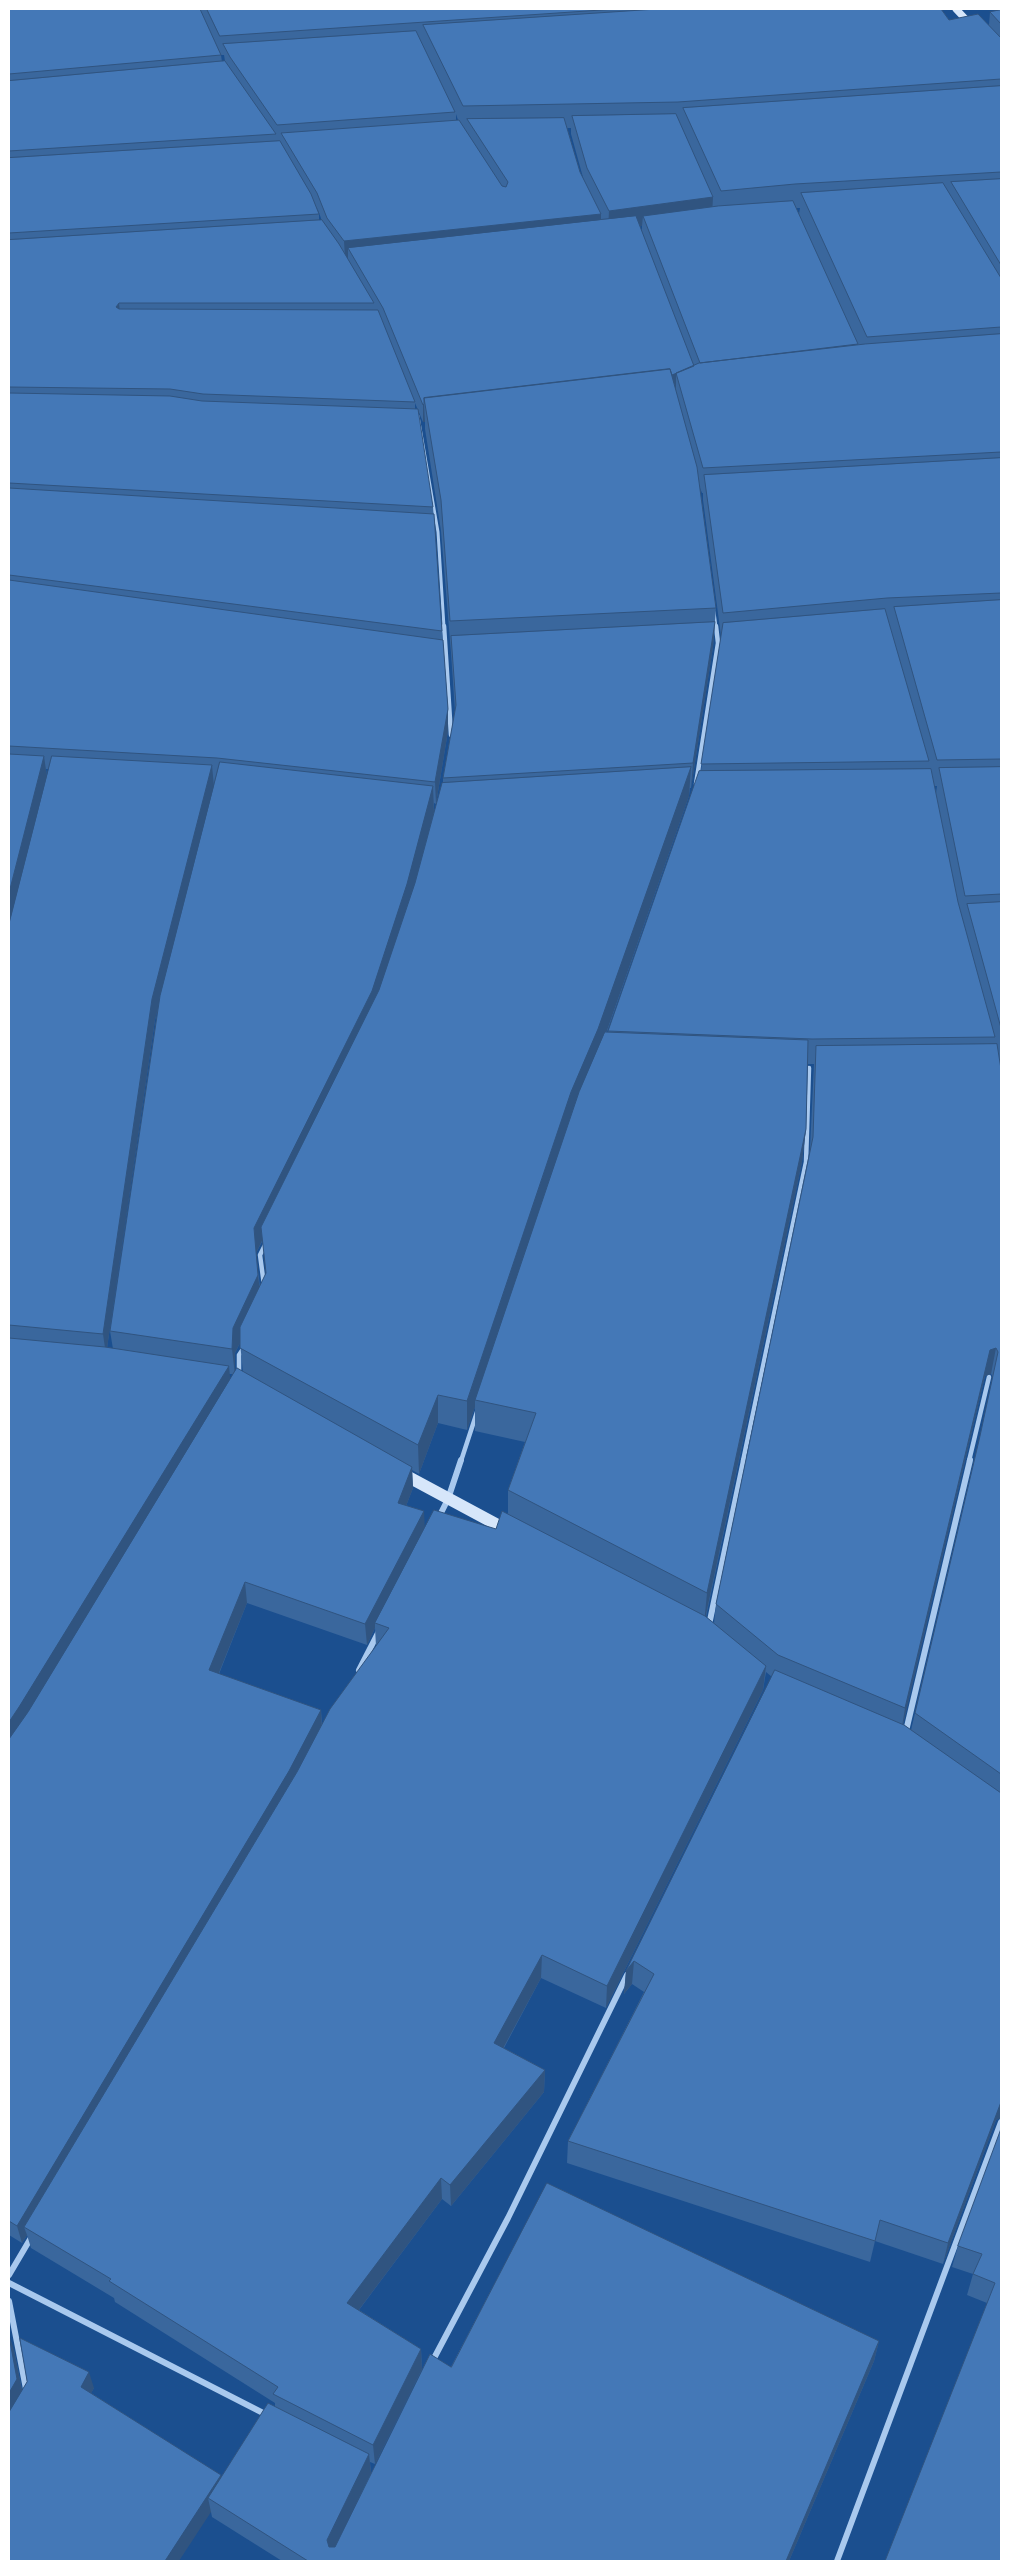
<!DOCTYPE html>
<style>
body{margin:0}
#map{position:relative;width:1010px;height:2570px;overflow:hidden;background:#1b4f8f;font-family:Ubuntu,sans-serif}
canvas{display:block}
.frame{position:absolute;inset:0;border:10px solid #fff;pointer-events:none}
</style>
<div id="map">
<canvas width="1010" height="2570"></canvas>
<div class="frame"></div>
</div>
<script>
const g = document.querySelector('canvas').getContext('2d');
g.lineJoin = 'round';
function trace(path, color, width, dash) { g.strokeStyle = color; g.lineWidth = width; g.lineCap = dash ? 'butt' : 'round'; g.setLineDash(dash || []); g.stroke(path); }
function fillPath(path, color) { g.fillStyle = color; g.fill(path, 'evenodd'); }
trace(new Path2D(`
 M418 416 438 532 444 627
 M714 612 716 627`), '#a9c9ee', 3);
trace(new Path2D(`
 M444 626 451 735
 M696 784 718 643 716 626
 M264 1285 260 1255 266 1243
 M239 1374V1355L243 1349
 M461 1461 477 1412
 M743 1461 806 1162 809 1068
 M969 1461 989 1377`), '#a9c9ee', 4.5);
trace(new Path2D(`
 M439 1517 448 1499 461 1460
 M709 1625 744 1460
 M359 1670 378 1633
 M906 1731 970 1460
 M9 2275 32 2236
 M9 2283 267 2415
 M9 2301 26 2389
 M432 2362 508 2218 627 1975
 M837 2561 1001 2122`), '#a9c9ee', 6);
trace(new Path2D(`
 M956 9 972 26`), '#d6e6fa', 7);
trace(new Path2D(`
 M401 1473 507 1530`), '#d6e6fa', 12);
fillPath(new Path2D(`
 M9 9H941L949 20 989 25 990 12 1001 10V1063H1000L1001 1068V1067V2118L996 2120 943 2264 875 2241 870 2262 567 2163 568 2141 644 1992 632 1984 624 1994 626 1971 772 1677 766 1672 763 1690 606 2008 541 1978 504 2048 545 2070 544 2092 451 2206 442 2199 359 2310 421 2349 422 2369 375 2464 370 2462 371 2473 451 2367 879 2341 874 2361 789 2561H282L212 2517 211 2512 9 2561 14 2350 22 2390 94 2388 91 2393 221 2477 275 2407V2403L115 2302 114 2298 31 2248 27 2235 22 2243 9 2235ZM221 55H224L225 61 222 62ZM456 114 458 120H456ZM567 128H571V134L584 181 580 172ZM317 208 318 210 322 221H319V214ZM796 208H800L799 214ZM639 226H642V233ZM415 403 423 422H425V429L441 531 451 653 455 711 443 778V783L434 812V803L436 804 448 731V709L433 507 415 409ZM700 488 702 493H703V500L721 636 701 771 608 1032H607L689 796 690 788H691L713 647 716 608ZM46 769H49L47 777ZM934 786H937L936 793ZM158 1008 110 1331 113 1349 107 1348 155 1020ZM808 1064H814L810 1149 716 1604 714 1623 706 1617 802 1162 806 1129ZM263 1240 266 1274 260 1287 256 1253ZM240 1343 243 1372H235V1353ZM229 1374H233L230 1380ZM991 1374 993 1377 980 1436 915 1713 911 1730 903 1724 985 1376ZM475 1407V1431L525 1442 508 1490V1514L496 1529 425 1527 406 1506 413 1488 412 1470 419 1474 438 1423 467 1430ZM247 1603 367 1645 375 1628 376 1646 322 1724 321 1710 219 1674Z
 M1001 2129V2561L987 2303 967 2295 973 2274 952 2267 958 2246Z`), '#3a679d');
fillPath(new Path2D(`
 M713 197 712 216H643L642 226 608 230 609 211Z
 M601 214V231L348 248V258H345L344 241Z
 M119 303 121 323 116 307Z
 M694 366 676 373V390L428 422Z
 M424 404 425 422H423V405Z
 M715 622 713 647 691 788 693 763Z
 M448 709V731L436 804 435 782Z
 M44 756 47 777 9 928V893Z
 M212 765 214 787 155 1020 106 1355 103 1334 152 999Z
 M691 767 689 796 597 1059 475 1400V1407L467 1430V1401L571 1092Z
 M433 786 434 812 408 910 373 1016 256 1253 254 1228Z
 M806 1129 802 1162 704 1624 707 1593Z
 M258 1275 261 1300 235 1353V1375L232 1349 233 1328Z
 M996 1348 991 1374 985 1376 901 1733 905 1708 990 1350Z
 M229 1366 231 1387 9 1749V1722Z
 M438 1395V1423L419 1474 418 1445Z
 M412 1467 413 1488 399 1524 398 1503Z
 M424 1511 425 1532 375 1623V1628L367 1645 365 1624Z
 M245 1582 247 1603 212 1690 209 1670Z
 M766 1666 763 1690 606 2008 607 1986Z
 M321 1710 322 1730 24 2227 27 2235 22 2243 17 2226Z
 M542 1955 541 1978 494 2065V2043Z
 M634 1961 632 1984 624 1994 626 1971Z
 M545 2070 544 2092 451 2206 450 2185Z
 M1001 2102V2118L996 2120 943 2264 948 2243Z
 M441 2178 442 2199 349 2323 347 2303Z
 M9 2335 14 2350 23 2395 9 2418Z
 M879 2341 874 2361 789 2561H786Z
 M421 2349 422 2369 375 2464 373 2445Z
 M89 2372 94 2388 86 2403 81 2387Z
 M369 2454 371 2473 330 2559 327 2540Z
 M221 2475 224 2491 208 2498 211 2512 179 2561H165Z`), '#305480');
const building = new Path2D(`
 M9 9H200L221 55 9 74Z
 M207 9H616L220 36Z
 M657 9H941L949 20 978 14 1001 38V79L678 102 463 106 423 25Z
 M1001 10V24L990 12Z
 M416 31 455 112 277 125 230 57 223 44Z
 M225 61 276 134 9 151V81Z
 M1001 86V172L795 184 721 191 683 108Z
 M676 114 713 197 609 211 587 168 572 116Z
 M564 118 580 172 601 214 344 241 327 218 317 193 281 133 459 120 502 186 506 187 508 182 467 119Z
 M280 141 311 194 319 214 9 233V158Z
 M1001 179V265L951 182Z
 M943 183 1001 278V327L867 337 801 193Z
 M793 201 858 344 700 363 643 216 718 206Z
 M636 216 694 366 672 375 670 369 424 398V404L423 405 383 308 348 248Z
 M322 220 339 244 374 303H119L116 307 119 309 378 310 415 402 203 394 170 389 9 387V240Z
 M1001 334V452L703 468 676 373 699 363 865 344Z
 M670 369 697 467 716 608 450 621 441 500 424 398Z
 M9 393 170 396 202 401 418 409 433 507 9 483Z
 M1001 458V593L887 598 723 613 704 475Z
 M9 488 434 514 442 631 9 575Z
 M9 580 443 640 448 709 435 782 217 758 9 746Z
 M1001 600V759L937 760 894 607Z
 M885 609 929 761 701 764 723 623Z
 M715 622 693 763 443 778 456 705 451 636Z
 M9 754 44 756 9 893Z
 M52 756 212 765 152 999 103 1334 9 1325V924Z
 M220 762 433 786 407 884 372 991 254 1228 258 1275 233 1328 232 1349 110 1331 160 996Z
 M691 767 598 1029 571 1092 467 1401 438 1395 418 1445 240 1348V1327L266 1273 261 1227 379 990 415 883 442 783Z
 M1001 767V894L965 896 939 768Z
 M931 769 958 902 995 1037 812 1039 608 1031 699 771Z
 M1001 902V1028L967 904Z
 M605 1032 808 1040 806 1129 707 1593 508 1490 536 1413 475 1400 579 1092Z
 M997 1044 1001 1069V1774L915 1713 980 1436 998 1352 996 1348 990 1350 905 1708 778 1655 716 1604 813 1137 816 1046Z
 M9 1338 105 1347 229 1366 19 1707 9 1722Z
 M237 1368 412 1467 398 1503 424 1511 365 1624 245 1582 209 1670 321 1710 289 1771 17 2226 9 2221V1739L28 1712Z
 M434 1510 496 1529 502 1511 705 1616 766 1666 607 1986 542 1955 494 2043 545 2070 450 2185 441 2178 347 2303 421 2349 373 2445 273 2394 278 2387 109 2281 111 2279 24 2227 297 1772 330 1709 389 1628 375 1623Z
 M775 1670 904 1725 1001 1793V2102L948 2243 880 2220 875 2241 568 2141 654 1974 634 1961 626 1971Z
 M1001 2129V2561H885L995 2283 973 2274 982 2254 958 2246Z
 M547 2183 879 2341 786 2561H308L208 2498 268 2403 369 2454 327 2540 329 2547H335L430 2354 451 2367Z
 M9 2336 17 2379 9 2393Z
 M20 2338 89 2372 81 2387 221 2475 165 2561H9V2412L27 2382Z`);
fillPath(building, '#4478b7');
trace(building, '#305480', 1);
</script>
